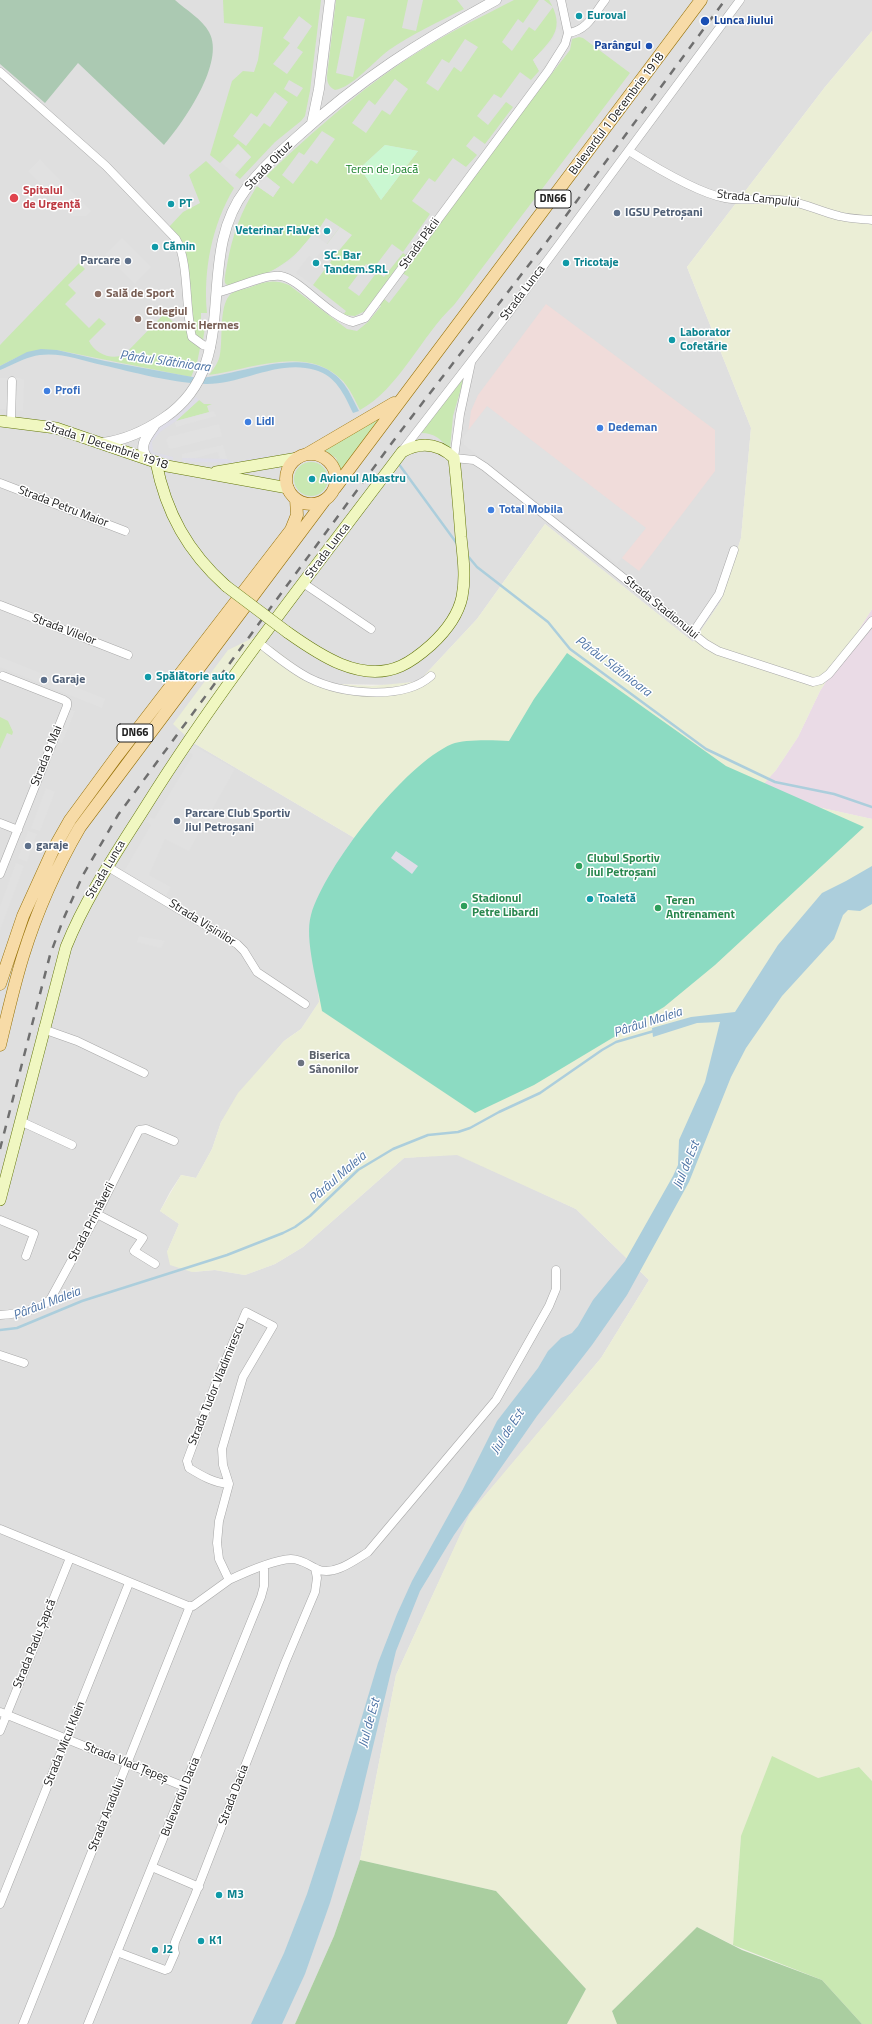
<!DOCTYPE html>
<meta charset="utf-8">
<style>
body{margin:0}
canvas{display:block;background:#f1efe9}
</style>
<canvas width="872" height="2024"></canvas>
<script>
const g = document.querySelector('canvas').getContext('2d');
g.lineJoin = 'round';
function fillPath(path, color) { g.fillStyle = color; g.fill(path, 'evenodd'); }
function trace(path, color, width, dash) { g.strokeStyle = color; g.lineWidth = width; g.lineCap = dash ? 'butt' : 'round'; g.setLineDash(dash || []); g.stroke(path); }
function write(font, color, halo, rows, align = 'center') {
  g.font = font + ' "Titillium Web",sans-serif'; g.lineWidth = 3; g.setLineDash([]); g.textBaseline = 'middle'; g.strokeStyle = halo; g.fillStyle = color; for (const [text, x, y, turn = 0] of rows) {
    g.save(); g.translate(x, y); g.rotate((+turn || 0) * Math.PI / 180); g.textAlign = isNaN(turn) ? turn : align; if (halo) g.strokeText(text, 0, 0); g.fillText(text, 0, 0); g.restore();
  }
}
fillPath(new Path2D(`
 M0 0H872V31L825 87 687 267 751 428 741 538 721 601 693 642 545 524 477 619 421 679 413 682 392 685 337 684 309 675 279 653 192 742 363 843 315 913 319 1002 301 1029 284 1041 262 1067 221 1122 212 1149 196 1178 181 1175 170 1192 160 1211 179 1224 167 1252 192 1272 215 1270 245 1275 275 1264 303 1247 404 1158 457 1154 576 1209 649 1280 601 1358 470 1514 396 1675 360 1860 334 1936 295 2024H0Z`), '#dfdfdf');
fillPath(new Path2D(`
 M546 304 715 430V471L639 571 467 440 471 411 478 395Z`), '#f0dcda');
fillPath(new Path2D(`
 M872 609V819L790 801 763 784 776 770 798 737 820 691Z`), '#eadbe6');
fillPath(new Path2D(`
 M872 31V609L820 691 798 737 776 770 764 784 790 801 872 819V1781L859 1767 818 1778 741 1836 733 1945 697 1927 612 2011 617 2024H567L586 1989 496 1891 360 1860 396 1675 470 1513 601 1358 649 1280 576 1209 457 1155 404 1158 303 1247 275 1264 245 1275 215 1270 192 1272 170 1265 167 1252 179 1224 160 1211 181 1175 196 1178 212 1149 221 1122 238 1093 284 1041 301 1029 319 1002 315 913 363 843 192 742 173 724 228 650 257 636 309 675 321 680 337 684 372 686 413 682 421 679 477 619 545 524 693 642 721 601 741 538 751 428 687 267 825 87Z`), '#ebeed6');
fillPath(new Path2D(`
 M223 0H321L310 91 305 116 301 121 275 142 240 179 235 175 251 157 238 144 220 163 210 155 232 81 243 71 254 72 258 60 263 27 224 23ZM299 16 312 26 297 48 303 52 287 74 273 64 290 43 283 38ZM289 80 303 88 297 97 284 89ZM275 92 288 102 270 127 264 123 246 146 233 136 251 113 257 117Z
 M336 0H408L402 28 416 31 423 0H457L464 9C438 22 412 34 389 50 374 61 353 87 335 90 329 87 327 83 327 76ZM347 16 365 19 353 77 336 73Z
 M514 0H539L523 23 518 19 502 42 512 51 529 27 535 31 553 7 544 0H549C566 29 552 39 533 60L539 71 531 80 520 72 501 98 494 94 477 116 488 125 506 102 513 107 485 144 474 136 466 146 477 155 466 167 453 158 435 182 429 178 412 201 430 214 403 252 392 244 373 269 366 264 348 288 359 296 377 272 384 277 403 253 406 255 365 311 355 316 343 315 346 311 313 285 338 252 327 244 340 227 326 218 315 235 313 234C288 267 267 276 228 286L225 283C224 278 226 271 227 265 232 236 241 211 257 186L273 197 280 187 266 176C316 129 369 81 428 46 455 29 485 15 514 0ZM465 39 478 47 461 72 454 67 438 91 426 83 442 59 449 63ZM395 79 408 89 390 115 382 110 366 133 352 123 369 100 375 105ZM322 131 335 139 317 164 311 160 293 184 282 175 299 152 304 155ZM385 145 418 151 381 200 360 168Z
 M579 37 583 38 630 73 454 305C422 335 398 390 360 410 355 400 350 389 343 381 308 344 251 369 209 375 214 368 219 362 220 354 223 338 219 309 229 296 233 290 244 290 251 287 265 281 275 279 289 285L347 329 357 331 368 322 381 306 378 304 383 298 389 303 409 277 402 273 475 173 570 50 572 39Z
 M206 161 234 188C212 225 203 270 207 313H201V320L206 321 203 340 200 339 194 332 187 274 169 227 183 212 200 203 189 175Z
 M79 263 85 269 68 285 76 293 65 304 89 328 99 318 106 324 89 341C95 354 113 361 125 354L165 313 172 321 185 325 190 339 200 348 197 363 191 377 57 350C34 349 20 355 0 366V345Z
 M464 378 453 416 450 449C441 439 433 432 419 433Z
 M199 400 204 404H212L207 406 209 412 176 421Z
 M383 416 342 473 336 458 323 449Z
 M294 479a17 17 0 1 1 34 0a17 17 0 1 1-34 0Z
 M0 717 8 721 13 732 12 735 7 733 0 749Z
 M772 1756 818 1778 859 1767 872 1781V2024H862L822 1980 733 1945 741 1836Z`), '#c9e8b2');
fillPath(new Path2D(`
 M360 1860 496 1891 586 1989 567 2024H295L334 1936Z
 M697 1927 742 1950 822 1980 862 2024H617L612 2011Z`), '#aacea0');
fillPath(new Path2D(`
 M0 0H175C186 10 202 19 209 32 226 62 183 123 164 145L78 63 45 103 0 64Z`), '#abc9b2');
fillPath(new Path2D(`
 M385 145 418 151 381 200 360 168Z`), '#caf7d1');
fillPath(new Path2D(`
 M567 653 726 766 864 827 715 965 664 1007 534 1085 475 1113 322 1011C318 985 304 939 311 915 325 866 405 764 452 744 464 739 495 740 509 741L534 699Z`), '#8cdbc2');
fillPath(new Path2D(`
 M558 26 562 36 557 49 540 72 533 60 553 39Z
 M238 144 251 157 235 174 221 163Z
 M40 159 91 211 86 216H72L28 171Z
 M266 176 280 187 273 197 257 186Z
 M340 227 352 235 331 260 321 252 314 260 309 256 296 273 313 285 307 291 275 274 272 271 292 259 313 234 327 244Z
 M122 238 151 267 135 284 105 254Z
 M0 378H19L24 380 23 411 0 409Z
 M487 406 646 528 617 564 464 445 463 437Z
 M214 411 216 416 176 427 175 422 176 421Z
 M219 424 222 436 171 449 169 448 166 440 168 437Z
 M223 445 227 459 220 460 218 452 191 459 182 458V454Z
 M0 657 105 699 102 708 0 667Z
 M70 710 75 711 62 743 56 742Z
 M191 744 235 769 189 851 165 839 149 875 171 887 166 896 124 871 151 825 147 822 150 817 154 819 193 755 186 750Z
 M46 788 55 792 40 831 31 828Z
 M28 831 37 834 27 862 18 858Z
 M16 863 24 866 0 930V906Z
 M139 936 165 941 161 948 137 942Z`), '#e1e1e1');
fillPath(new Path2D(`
 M196 397 199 400 176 421 160 432 152 442 153 452 173 457V460L152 455 149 450 148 441 158 428 179 414Z
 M268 455V457L232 463 195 462 183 461 182 458 227 459 234 462Z
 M396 851 418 866 412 874 391 858Z`), '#dedde7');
fillPath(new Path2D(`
 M41 349 57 350 105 361 198 378C241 376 311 340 344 384 350 392 354 402 359 411L353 413C344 394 336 376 315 370 279 359 242 384 207 384 177 384 132 372 102 365 79 360 55 350 31 357 20 360 10 366 0 370V366L27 352Z
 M872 866V904L860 911 848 910 843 915 834 939 782 996 746 1048 731 1077 689 1182 627 1295 592 1345 537 1416 454 1535 420 1591 396 1651 358 1809 330 1903 305 1974 282 2024H251L284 1953 307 1894 331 1820 378 1663 397 1614 412 1581 463 1489 497 1421 538 1368 548 1351 561 1338 572 1333 578 1326 593 1300 625 1261 673 1176 678 1165 679 1140 705 1082 720 1022 697 1023 653 1037 652 1028 691 1017 735 1012 778 945 822 893 846 881Z`), '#accedc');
trace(new Path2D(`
 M398 463 458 545
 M467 555 477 567 548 622 570 649 706 749 775 782 834 794 872 807
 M0 1330 17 1328 82 1301 227 1255 283 1233 295 1227 310 1216 358 1170 393 1149 428 1135 458 1132 470 1128 499 1112 540 1093 602 1050 616 1042 654 1031`), '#accedc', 2.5);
const minor = new Path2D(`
 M561 0 568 33C587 31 594 14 605 0
 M0 72 106 166 176 239C189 260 185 310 192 337L203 345 211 347
 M629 151C653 166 697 193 725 198 746 202 768 197 789 201 806 204 822 212 839 216 850 219 861 219 872 220
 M216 293C235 289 263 274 281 276 300 279 329 317 353 322L365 318 548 71 565 44 568 33
 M471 363 460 414 454 458 474 460 485 467 706 644 718 651 813 682 821 680 829 674 872 621
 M11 421 12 381
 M402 451 507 315 740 0
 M0 483 125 531
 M303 583 371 629
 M0 605 128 655
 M692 634 719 594 734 550
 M259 643C275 655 291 669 309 678 341 694 403 701 431 676
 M0 823 18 830
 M108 867 237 944 244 951 257 972 305 1004
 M0 874 67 706V702L64 700 3 676
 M43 1029 77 1041 144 1073
 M20 1121 72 1145
 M97 1214 143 1238 134 1251 155 1264
 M0 1220 34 1234 26 1256
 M0 1315C17 1314 36 1311 50 1300L97 1214 139 1130 146 1129 174 1141
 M0 1355 24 1363
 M0 1529 188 1606H193L229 1580 219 1559 217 1543 219 1521 229 1484 223 1465 222 1449 243 1377 273 1326 246 1312 215 1385 187 1461 189 1468C202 1476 214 1483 229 1484
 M229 1580C246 1572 273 1560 291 1559 302 1559 308 1565 317 1569 333 1577 355 1560 368 1552L496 1400 549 1306 556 1289V1270
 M0 1712 185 1787
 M0 1731 70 1558
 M152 1867 199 1887
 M0 1904 129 1583
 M117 1952 165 1970 168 1969 175 1953 174 1949 175 1942 195 1895 285 1663 315 1592 317 1578 315 1568
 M23 2024 190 1606
 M88 2024 261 1597 264 1586V1567`);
const tertiary = new Path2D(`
 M312 123 319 89 330 0
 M103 443C125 440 145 431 164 418 246 363 191 260 246 189 260 170 279 153 297 137 359 80 422 40 496 0
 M149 460C137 448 146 437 154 426`);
const secondary = new Path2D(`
 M0 421 56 428 167 466 288 488
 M156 462C166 513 188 552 226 586
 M216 472 298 458
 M0 1200 66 947C86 897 117 852 146 806 223 683 315 568 402 452 421 441 438 443 454 458 457 484 459 511 461 537 463 557 466 577 462 597 458 616 444 633 431 645 422 653 412 661 401 666 361 684 318 654 287 632`);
const primary = new Path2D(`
 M286 479a25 25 0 1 1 50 0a25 25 0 1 1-50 0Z
 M307 454 394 403
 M335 488 701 0
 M0 984 23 916 53 850 70 820 117 756 291 530 297 515 296 499
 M0 1045C7 1016 14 985 23 956 37 911 56 868 80 827L324 501`);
trace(minor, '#a8a8a8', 9);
trace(tertiary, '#a8a8a8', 11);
trace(secondary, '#63760b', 12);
trace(primary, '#977208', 13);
trace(minor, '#fff', 8);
trace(tertiary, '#fff', 10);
trace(secondary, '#f0f7c1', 11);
trace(primary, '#f7dba7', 12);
trace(new Path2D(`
 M0 1149 50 955 63 920 83 875 118 815 397 436 548 240 725 0`), '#6f6f6f', 2.5, [8, 8]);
const secondaryBridge = new Path2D(`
 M226 586 287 632`);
trace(secondaryBridge, '#63760b', 12, []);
trace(secondaryBridge, '#f0f7c1', 11);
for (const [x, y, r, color] of [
 [579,16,4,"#0f9aa8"],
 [705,21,5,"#1a4fb4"],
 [649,46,4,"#1a4fb4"],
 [14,198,5,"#e0444e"],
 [171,204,4,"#0f9aa8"],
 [617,213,4,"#5c6f8a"],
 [327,231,4,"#0f9aa8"],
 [155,247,4,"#0f9aa8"],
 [128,261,4,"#5c6f8a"],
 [316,263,4,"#0f9aa8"],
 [566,263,4,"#0f9aa8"],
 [98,294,4,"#8d6e63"],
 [138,319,4,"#8d6e63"],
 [672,340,4,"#0f9aa8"],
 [47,391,4,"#3f7fe0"],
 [248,422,4,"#3f7fe0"],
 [600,428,4,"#3f7fe0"],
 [312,479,4,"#0f9aa8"],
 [491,510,4,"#3f7fe0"],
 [148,677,4,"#0f9aa8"],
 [44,680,4,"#5c6f8a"],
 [177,821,4,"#5c6f8a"],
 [28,846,4,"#5c6f8a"],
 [579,866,4,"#2e9e5b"],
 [590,899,4,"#0f9aa8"],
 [464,906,4,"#2e9e5b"],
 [658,908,4,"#2e9e5b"],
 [301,1063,4,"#6b7280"],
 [219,1895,4,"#0f9aa8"],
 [201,1941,4,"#0f9aa8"],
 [155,1950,4,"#0f9aa8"]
]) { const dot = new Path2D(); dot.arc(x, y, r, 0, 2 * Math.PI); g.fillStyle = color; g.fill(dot); trace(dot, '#fff', 1.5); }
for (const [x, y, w] of [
 [553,199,36],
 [135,733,36]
]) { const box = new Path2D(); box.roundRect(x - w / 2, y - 9, w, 18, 3); g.fillStyle = '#fff'; g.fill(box); trace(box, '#212121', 1); }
write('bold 11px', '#212121', null, [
 ["DN66",553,199],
 ["DN66",135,733]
]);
write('bold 12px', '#0d838f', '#fff', [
 ["Euroval",587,16],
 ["PT",179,204],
 ["Veterinar FlaVet",319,231,"right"],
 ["Cămin",163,247],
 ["SC. Bar",324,256],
 ["Tandem.SRL",324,270],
 ["Tricotaje",574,263],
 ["Laborator",680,333],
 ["Cofetărie",680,347],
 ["Avionul Albastru",320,479],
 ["Spălătorie auto",156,677],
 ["Toaletă",598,899],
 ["M3",227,1895],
 ["K1",209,1941],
 ["J2",163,1950]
], 'left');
write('bold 12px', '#164399', '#fff', [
 ["Lunca Jiului",714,21],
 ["Parângul",641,46,"right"]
], 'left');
write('12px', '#212121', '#fff', [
 ["Bulevardul 1 Decembrie 1918",617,114,-53],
 ["Strada Oituz",269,166,-46],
 ["Strada Campului",758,199,6],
 ["Strada Păcii",420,244,-54],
 ["Strada Lunca",523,293,-53],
 ["Strada 1 Decembrie 1918",106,446,18],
 ["Strada Petru Maior",63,507,21],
 ["Strada Lunca",328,551,-53],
 ["Strada Stadionului",661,608,39],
 ["Strada Vilelor",64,630,21],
 ["Strada 9 Mai",47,756,-68],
 ["Strada Lunca",106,870,-59],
 ["Strada Vișinilor",202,923,32],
 ["Strada Primăverii",92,1222,-63],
 ["Strada Tudor Vladimirescu",217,1384,-68],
 ["Strada Radu Șapcă",35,1644,-68],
 ["Strada Micul Klein",65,1744,-68],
 ["Strada Vlad Țepeș",126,1763,22],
 ["Strada Dacia",234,1795,-69],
 ["Bulevardul Dacia",181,1797,-68],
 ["Strada Aradului",107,1815,-68]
]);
write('12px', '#127d22', '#fff', [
 ["Teren de Joacă",382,170]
]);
write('bold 12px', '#be3a42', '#fff', [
 ["Spitalul",23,191],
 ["de Urgență",23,205]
], 'left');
write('bold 12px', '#4e5e75', '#fff', [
 ["IGSU Petroșani",625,213],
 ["Parcare",120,261,"right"],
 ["Garaje",52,680],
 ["Parcare Club Sportiv",185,814],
 ["Jiul Petroșani",185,828],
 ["garaje",36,846]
], 'left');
write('bold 12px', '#785e54', '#fff', [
 ["Sală de Sport",106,294],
 ["Colegiul",146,312],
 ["Economic Hermes",146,326]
], 'left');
write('bold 12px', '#366cbe', '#fff', [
 ["Profi",55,391],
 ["Lidl",256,422],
 ["Dedeman",608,428],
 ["Total Mobila",499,510]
], 'left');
write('bold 12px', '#27864d', '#fff', [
 ["Clubul Sportiv",587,859],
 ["Jiul Petroșani",587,873],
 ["Stadionul",472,899],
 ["Petre Libardi",472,913],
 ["Teren",666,901],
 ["Antrenament",666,915]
], 'left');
write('bold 12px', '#5b616d', '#fff', [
 ["Biserica",309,1056],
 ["Sânonilor",309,1070]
], 'left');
write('italic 13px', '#4e74a6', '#fff', [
 ["Pârâul Slătinioara",165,362,8],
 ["Pârâul Slătinioara",613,667,37],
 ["Pârâul Maleia",648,1023,-18],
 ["Jiul de Est",687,1165,-68],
 ["Pârâul Maleia",338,1178,-41],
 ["Pârâul Maleia",47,1304,-21],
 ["Jiul de Est",508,1432,-57],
 ["Jiul de Est",370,1723,-75]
]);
</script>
